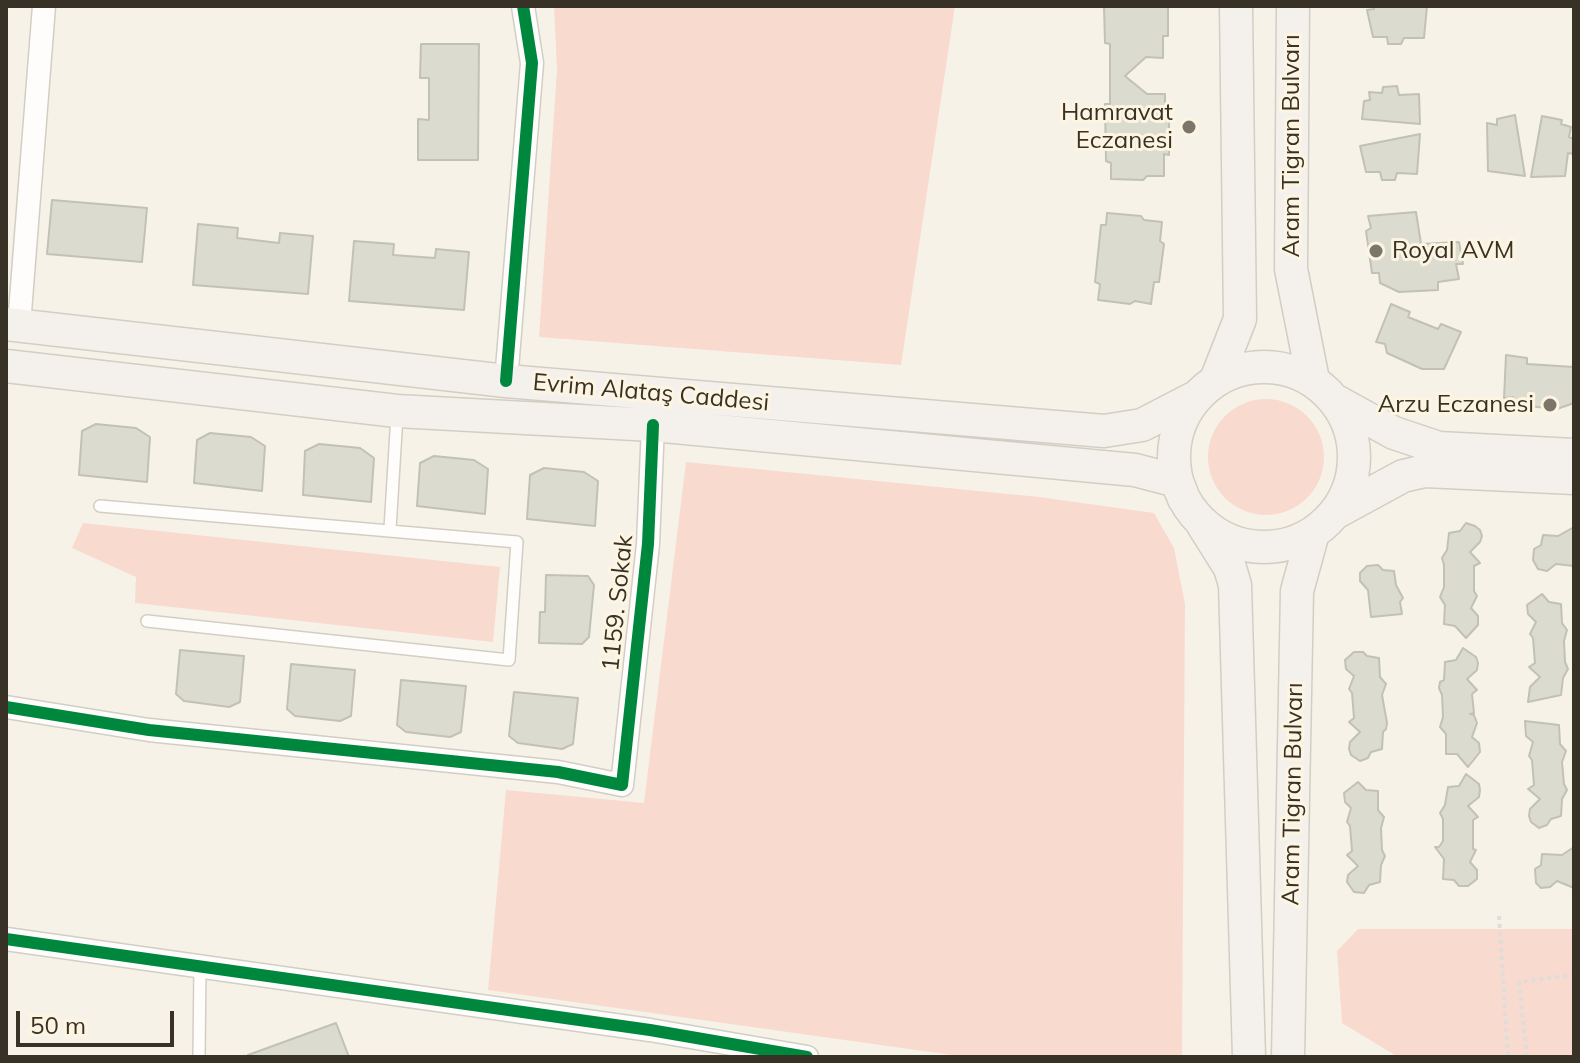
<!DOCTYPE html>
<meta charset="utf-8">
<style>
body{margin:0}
#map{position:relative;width:1580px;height:1063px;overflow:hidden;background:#f7f2e8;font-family:Mulish,sans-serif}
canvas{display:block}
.frame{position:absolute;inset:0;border:8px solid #383226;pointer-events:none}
.scale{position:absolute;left:16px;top:1011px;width:158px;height:36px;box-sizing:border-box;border:4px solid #383226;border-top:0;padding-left:10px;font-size:24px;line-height:28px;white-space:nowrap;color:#383226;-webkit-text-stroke:6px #fdf5e2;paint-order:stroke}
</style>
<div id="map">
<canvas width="1580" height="1063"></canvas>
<div class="frame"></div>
<div class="scale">50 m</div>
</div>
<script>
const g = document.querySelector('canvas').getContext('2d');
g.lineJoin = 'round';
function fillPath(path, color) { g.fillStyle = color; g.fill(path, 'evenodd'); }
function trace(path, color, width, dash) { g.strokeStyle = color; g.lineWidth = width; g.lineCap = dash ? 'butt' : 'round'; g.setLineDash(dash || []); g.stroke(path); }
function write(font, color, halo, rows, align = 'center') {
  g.font = font + ' Mulish,sans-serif'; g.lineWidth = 6; g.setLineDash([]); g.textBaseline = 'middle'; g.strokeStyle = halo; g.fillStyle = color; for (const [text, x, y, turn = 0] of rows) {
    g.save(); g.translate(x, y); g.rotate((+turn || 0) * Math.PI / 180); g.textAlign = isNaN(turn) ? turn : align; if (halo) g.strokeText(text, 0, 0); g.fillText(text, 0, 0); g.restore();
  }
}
fillPath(new Path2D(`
 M554 6H955L901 365 539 337 557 70Z
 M1208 457a58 58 0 1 1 116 0a58 58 0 1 1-116 0Z
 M686 462 1039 497 1154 513 1174 548 1185 604 1182 1057H966L488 990 506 790 644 803Z
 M83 523 500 567 493 642 135 603 136 577 72 548Z
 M1358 929H1574V1057H1398L1342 1023 1337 951Z`), '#f9dacf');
const building = new Path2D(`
 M1104 6H1168V36H1163V58L1146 57 1125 76 1147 94H1165V114L1169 115V155L1164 154V176H1147L1143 180 1111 179V163L1106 161 1105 104H1110V44L1105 43Z
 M1374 6H1427L1424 38H1404L1401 44H1388L1387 37H1373L1367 10 1374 9Z
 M421 44H479L478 160H418V119L429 120V78H420Z
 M1397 86 1399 95 1419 94 1420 124 1362 119 1364 101 1370 100 1369 92 1382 93 1383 87Z
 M1515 115 1525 176 1488 171 1487 123 1497 125V119Z
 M1542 116 1562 120 1561 124 1571 127 1569 137 1574 139V154L1568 153 1565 176 1531 177Z
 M1420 134 1417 174 1397 173 1395 180H1382L1380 172H1366L1360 146Z
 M52 200 147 208 142 262 47 254Z
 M1416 212 1421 244 1459 242 1463 264H1456L1459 279 1438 282V290L1399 292 1380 283 1379 273H1372L1366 231 1371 228 1368 216Z
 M1107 213 1141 216 1144 220 1162 222 1160 241 1164 244 1159 282H1154L1151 304 1135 301 1130 304 1098 300 1100 284 1095 282 1101 225H1106Z
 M198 224 238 228 237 238 279 243 280 233 313 236 308 294 193 285Z
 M354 241 394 244 393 255 435 258 436 249 469 252 464 310 349 301Z
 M1391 304 1410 312 1408 317 1438 329 1441 324 1461 332 1444 369H1422L1387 353 1385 344 1376 342Z
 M1506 355 1527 358V364L1574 367V403L1557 409 1518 405 1513 397 1504 398Z
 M96 424 136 428 150 437 147 482 79 475 82 431Z
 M210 433 251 437 265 446 262 491 194 483 197 440Z
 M319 444 360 448 374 458 371 502 303 495 305 451Z
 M434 456 474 460 488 469 485 514 417 506 420 463Z
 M544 468 584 472 598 481 595 526 527 519 530 475Z
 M1466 523 1475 526 1480 530 1482 536 1480 542 1470 552 1480 563 1474 566V591L1477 596 1471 608 1478 616V625L1466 638 1455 626 1444 624 1445 605 1440 597 1444 587V565L1442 558 1447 550 1449 533 1460 531Z
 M1574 527V566L1556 564 1547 571 1538 569 1533 560 1534 549 1541 545 1543 535 1558 536Z
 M1378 565 1383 570 1394 571 1396 585 1403 598 1400 602 1402 614 1371 617 1368 590 1360 581V573L1367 566Z
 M546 575 588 576 594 585 589 637 582 644 539 643 540 612H545Z
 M1542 594 1549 602 1561 604 1562 623 1567 630 1564 641 1565 662 1568 669 1563 678 1561 695 1528 702 1530 687 1540 677 1529 667 1535 663 1533 638 1530 634 1536 622 1528 614 1527 605Z
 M1463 648 1476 657 1478 663 1477 670 1467 679 1477 690 1472 694 1474 713 1470 714 1474 715 1477 723 1472 737 1479 743 1480 752 1468 767 1457 754H1446V734L1440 727 1443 717 1442 695 1439 688 1440 682 1444 680 1445 662 1456 660Z
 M180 650 244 656 240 702 229 707 184 701 176 694Z
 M1354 652H1363L1367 656 1379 658 1380 677 1386 684 1382 695 1387 723 1386 729 1383 732 1382 749 1371 752 1368 758 1360 761 1351 755 1349 749 1350 742 1360 732 1349 722 1354 718 1352 693 1349 689 1354 676 1346 669 1345 660Z
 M291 664 355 670 351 716 340 721 295 716 287 709Z
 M401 680 466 686 461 732 450 737 406 732 397 725Z
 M514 692 578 698 573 744 562 749 518 743 509 736Z
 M1525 721 1559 725 1560 744 1566 751 1562 762 1564 784 1567 790 1562 799 1561 816 1551 819 1547 825 1539 828 1531 822 1529 816 1530 809 1540 799 1528 789 1534 785 1532 760 1529 756 1533 742 1526 736Z
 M1466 774 1479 784 1480 790 1479 797 1468 806 1478 817 1473 820V849L1476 850 1470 862 1477 870V879L1468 886H1459L1454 880 1443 879 1444 859 1435 847H1439L1443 841V819L1440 813 1445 805 1448 787 1459 786Z
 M1358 782 1366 790 1378 791V810L1384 817 1381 828 1382 850 1385 856 1381 865 1380 882 1369 885 1364 893 1354 892 1347 882 1348 875 1358 866 1347 855 1352 851 1350 826 1347 822 1351 808 1345 802 1344 793Z
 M1574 847V888L1557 881 1550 887 1541 888 1536 883 1535 869 1541 865 1542 854 1562 855Z
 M336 1023 349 1057H249L248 1055Z`);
fillPath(building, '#dcdbd0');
trace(building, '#c2c1b6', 2);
const service = new Path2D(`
 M100 506 517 542 509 660 147 621
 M390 529 397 415
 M199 1057 200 966`);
const minor = new Path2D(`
 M19 325 44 6
 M506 381 532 63 523 6
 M6 707 149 730 558 772 622 785 648 544 653 425
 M6 939 650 1030 807 1057`);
const secondary = new Path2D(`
 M1293 6 1291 269 1313 380
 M6 324 506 381 1104 431 1142 425 1196 397
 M6 366 397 411 653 425 1135 470 1177 481 1184 499
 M1174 457a90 90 0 1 1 180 0a90 90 0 1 1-180 0Z
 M1216 380 1240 319 1236 6
 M1336 401 1394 433 1439 448 1574 455
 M1335 513 1403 476 1425 471 1574 478
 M1203 525 1230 568 1235 585 1249 1057
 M1288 1057 1297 591 1313 533`);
trace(service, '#d3cec4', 14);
trace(minor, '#d3cec4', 25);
trace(secondary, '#d3cec4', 35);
trace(new Path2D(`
 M1499 916 1508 1057
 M1527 1057 1519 982 1574 975
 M1571 1057H1574`), '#deddd9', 4, [4, 4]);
trace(service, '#fefdfc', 11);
trace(minor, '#fefdfc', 22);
trace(secondary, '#f4f0eb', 32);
trace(new Path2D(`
 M506 381 532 63 523 6
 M6 707 149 730 558 772 622 785 648 544 653 425
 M6 939 650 1030 807 1057`), '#00873e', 12);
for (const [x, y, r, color] of [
 [1189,127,8,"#7b756a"],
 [1376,251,8,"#7b756a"],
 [1550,405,8,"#7b756a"]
]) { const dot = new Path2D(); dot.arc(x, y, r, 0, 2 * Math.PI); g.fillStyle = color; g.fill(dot); trace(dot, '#fdf5e2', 3); }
write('24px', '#383226', '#fdf5e2', [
 ["Hamravat",1173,113],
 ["Eczanesi",1173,141],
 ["Royal AVM",1392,251,"left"],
 ["Arzu Eczanesi",1534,405]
], 'right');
write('24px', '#383226', '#fdf5e2', [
 ["Aram Tigran Bulvarı",1292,146,-90],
 ["Evrim Alataş Caddesi",651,393,5],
 ["1159. Sokak",618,603,-84],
 ["Aram Tigran Bulvarı",1293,794,-89]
]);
</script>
